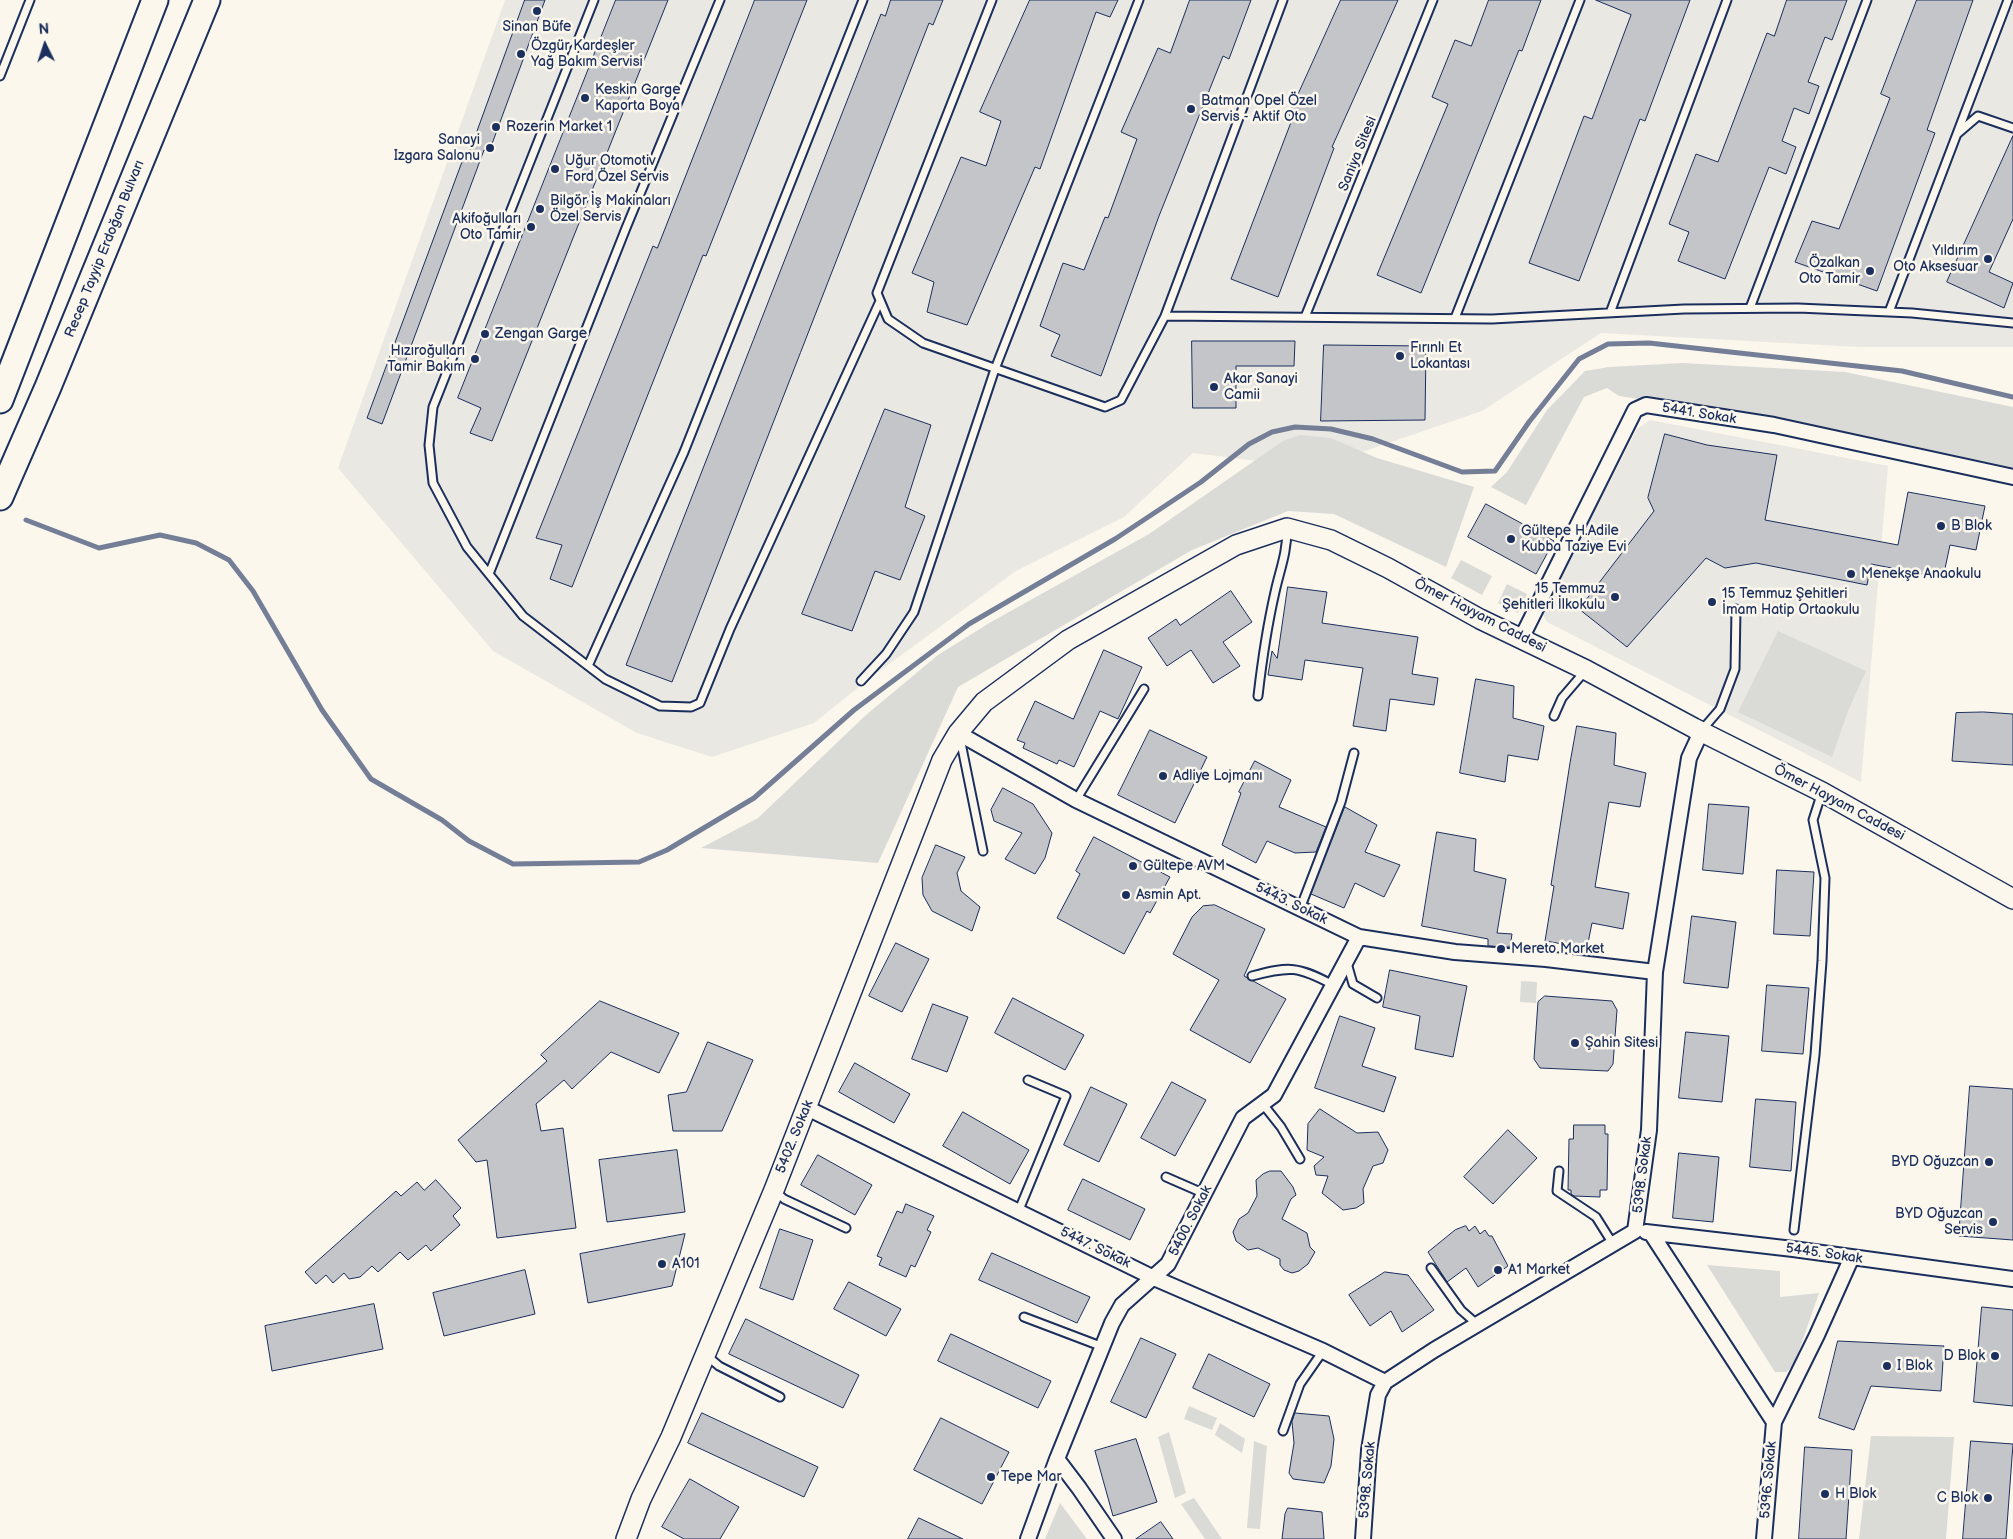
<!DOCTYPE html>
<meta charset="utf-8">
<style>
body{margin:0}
#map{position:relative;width:2013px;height:1539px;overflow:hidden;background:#fbf7ec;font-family:"Balsamiq Sans",sans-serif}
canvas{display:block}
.north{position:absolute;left:20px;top:20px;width:50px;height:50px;-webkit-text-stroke:4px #fbf7ec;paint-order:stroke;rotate:356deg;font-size:14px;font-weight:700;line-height:20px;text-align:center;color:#1b2f5e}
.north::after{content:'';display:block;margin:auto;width:18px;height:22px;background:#1b2f5e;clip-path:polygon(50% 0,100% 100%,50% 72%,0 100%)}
</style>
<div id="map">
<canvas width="2013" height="1539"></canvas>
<div class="north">N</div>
</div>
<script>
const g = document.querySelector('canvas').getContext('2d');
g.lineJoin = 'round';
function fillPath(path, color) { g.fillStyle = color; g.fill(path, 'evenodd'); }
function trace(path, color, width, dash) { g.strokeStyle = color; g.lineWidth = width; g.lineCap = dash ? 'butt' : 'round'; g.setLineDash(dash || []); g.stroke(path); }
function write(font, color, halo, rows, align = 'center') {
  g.font = font + ' "Balsamiq Sans",sans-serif'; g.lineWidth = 5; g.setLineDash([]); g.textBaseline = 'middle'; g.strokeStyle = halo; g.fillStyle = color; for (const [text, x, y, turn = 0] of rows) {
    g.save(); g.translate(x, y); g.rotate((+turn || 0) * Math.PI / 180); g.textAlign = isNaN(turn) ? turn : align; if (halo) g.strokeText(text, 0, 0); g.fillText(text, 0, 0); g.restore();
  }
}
fillPath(new Path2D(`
 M505 0H2013V347H1859L1601 333 1482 411 1315 468 1193 453 1124 517 1016 571 870 678 814 723 712 757 637 733 493 651 338 468Z
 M1650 420 1888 466 1861 782 1547 622 1542 613 1637 429Z`), '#eae8e2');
fillPath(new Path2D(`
 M1683 363 1845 372 2013 407V469L1814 426 1619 396 1607 388 1584 397 1526 505 1491 487 1507 472 1547 410 1585 371 1609 367Z
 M1300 435 1331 438 1377 458 1474 487 1446 567 1334 514 1288 511 1192 550 958 687 878 863 701 848 758 818 866 715 938 655 991 622 1149 534 1283 441Z
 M1461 560 1492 576 1482 595 1451 578Z
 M1507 584 1527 594 1518 613 1498 603Z
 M1778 631 1866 671 1848 711 1832 757 1738 712Z
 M1521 981 1537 982 1536 1003 1520 1002Z
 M1707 1265 1780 1271V1297L1819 1293 1794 1365 1786 1372H1775Z
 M1189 1406 1217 1418 1212 1430 1184 1419Z
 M1220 1423 1245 1439 1242 1453 1215 1435Z
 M1169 1432 1186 1493 1175 1498 1158 1437Z
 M1871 1436 1954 1437 1946 1539H1859Z
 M1254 1441 1267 1446 1260 1529 1247 1528Z
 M1194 1498 1222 1539H1205L1181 1504Z
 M1060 1503 1087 1539H1045Z`), '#dadad7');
trace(new Path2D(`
 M26 520 99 548 160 535 196 543 229 560 253 591 322 710 371 779 442 820 469 841 513 864 639 862 667 850 754 798 854 710 969 624 1115 539 1201 482 1249 444 1272 432 1295 427 1331 429 1373 439 1462 472 1495 471 1529 422 1579 359 1608 344 1649 343 1902 371 2013 397`), '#747e96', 5);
const building = new Path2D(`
 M525 0H545L489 152 484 150 382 424 367 418 466 151 469 152Z
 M616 0H668L492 441 470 433 481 408 458 398Z
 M755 0H807L706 256 703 255 572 587 550 579 562 545 536 538 653 246 657 248Z
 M891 0H943L933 25 929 23 672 682 626 665 881 14 885 16Z
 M1030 0H1118L1110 17 1096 12 1040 169 1035 167 967 325 927 312 934 282 912 273 961 157 986 166 1001 121 980 112Z
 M1190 0H1251L1229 59 1223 56 1159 216 1101 376 1051 356 1060 335 1040 326 1063 263 1084 270 1105 217 1108 218 1137 139 1121 132 1158 48 1170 53Z
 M1341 0H1398L1332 147 1334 148 1278 297 1231 279 1293 117 1289 115Z
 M1489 0H1541L1522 51 1519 50 1421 293 1377 275 1448 104 1432 97 1455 40 1471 46Z
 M1596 0H1690L1645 121 1640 119 1579 281 1529 263 1584 116 1592 119 1631 15Z
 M1787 0H1847L1832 40 1825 37 1808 82 1819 86 1809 114 1794 108 1782 141 1796 147 1786 174 1769 167 1725 279 1678 261 1689 232 1669 224 1696 154 1718 162 1767 33 1774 36Z
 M1917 0H1973L1927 130 1935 133 1877 291 1795 262 1812 221 1839 229 1890 98 1881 94Z
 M2013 136V219L1989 272 2013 283 2004 308 1947 282Z
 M1192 341H1295L1294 366H1236V408H1193Z
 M1324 345 1426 346 1425 420 1321 421Z
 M885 409 931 425 905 507 925 516 900 580 875 571 852 631 802 614Z
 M1665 434 1707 445 1777 455 1765 520 1898 545 1908 492 1985 506 1976 550 1950 545 1943 578 1871 564 1867 585 1756 563 1725 568 1706 558 1627 647 1579 609 1654 511 1648 498Z
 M1486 504 1554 541 1536 574 1468 537Z
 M1288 587 1327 592 1322 623 1418 637 1412 674 1438 678 1434 705 1390 699 1386 731 1353 726 1363 668 1305 660 1302 680 1268 675 1272 651 1277 658Z
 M1231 591 1252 622 1223 642 1240 666 1213 683 1191 650 1167 666 1148 638 1176 619 1180 625Z
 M1104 650 1142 667 1118 719 1100 711 1074 767 1059 760 1057 764 1023 748 1025 743 1017 740 1035 701 1073 719Z
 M1476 679 1514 686 1513 718 1544 726 1538 760 1508 755 1505 782 1460 773Z
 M1984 712 2013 714V765L1952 761 1956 713Z
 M1577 726 1616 733 1614 765 1646 773 1640 807 1609 802 1595 887 1629 893 1623 929 1592 923 1587 948 1545 941 1554 886 1551 885 1570 763Z
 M1150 730 1207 757 1175 823 1118 795Z
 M1255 761 1291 780 1279 807 1326 827 1316 852 1295 853 1267 841 1256 863 1222 845 1241 793 1239 792Z
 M1003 788 1033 804 1052 833 1045 858 1035 874 1005 859 1022 833 994 821 991 810Z
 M1709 804 1749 807 1743 874 1703 870Z
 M1345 807 1377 825 1365 852 1400 865 1384 897 1355 883 1344 908 1311 894Z
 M1437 832 1476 839 1474 871 1506 879 1497 933 1512 934 1510 947 1488 946V939L1422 926Z
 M1094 837 1170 877 1150 913 1147 911 1124 954 1057 918 1080 874 1076 871Z
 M936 845 965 857 957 873 961 891 980 907 972 931 932 911 923 895 922 878Z
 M1777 870 1814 872 1810 936 1774 934Z
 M1215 905 1265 929 1244 976 1286 999 1250 1063 1190 1030 1219 980 1173 954 1192 917 1203 906Z
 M1692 916 1736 922 1728 988 1684 983Z
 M896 943 929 959 902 1012 869 996Z
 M1390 970 1467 986 1453 1057 1415 1049 1420 1016 1383 1007Z
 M1767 985 1809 988 1803 1054 1762 1051Z
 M1545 996 1612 1001 1617 1010 1613 1064 1608 1071 1540 1068 1534 1059 1538 1002Z
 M1013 998 1084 1035 1065 1070 995 1033Z
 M600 1001 679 1033 659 1073 611 1052 572 1089 564 1080 536 1104 541 1131 563 1128 576 1228 497 1238 487 1160 476 1162 458 1140 547 1061 541 1055Z
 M933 1004 968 1017 947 1072 912 1059Z
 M1340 1016 1375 1028 1362 1066 1396 1077 1384 1112 1315 1088Z
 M1686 1032 1729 1036 1722 1102 1679 1098Z
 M708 1042 753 1060 722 1131H673L668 1095 686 1092Z
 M855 1063 910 1094 894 1123 839 1092Z
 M1172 1082 1206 1100 1175 1156 1141 1138Z
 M1970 1086 2013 1089V1240L1959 1236Z
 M1091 1087 1127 1104 1099 1162 1064 1145Z
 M1756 1099 1796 1102 1791 1171 1750 1167Z
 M1320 1109 1357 1133 1378 1132 1388 1150 1383 1163 1373 1166 1363 1189 1364 1203 1356 1208 1343 1210 1322 1193 1328 1176 1316 1175 1314 1166 1324 1157 1307 1150 1308 1124Z
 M963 1112 1029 1150 1010 1184 943 1146Z
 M1574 1125H1605V1134H1608L1607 1190H1600V1197L1574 1196 1571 1194V1190H1568L1569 1139H1573Z
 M1508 1130 1537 1158 1493 1204 1464 1177Z
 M677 1150 685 1212 607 1222 599 1160Z
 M1679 1153 1719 1157 1713 1222 1673 1218Z
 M818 1155 872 1185 855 1215 801 1185Z
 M1270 1171H1281L1293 1187 1296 1195 1291 1199 1282 1219 1307 1233 1310 1247 1315 1252 1308 1264 1299 1271 1292 1273 1284 1270 1280 1265V1259L1258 1248 1248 1250 1236 1241 1233 1232 1239 1219 1248 1213 1257 1196 1256 1180 1263 1174Z
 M1083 1179 1145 1209 1130 1240 1068 1210Z
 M436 1180 461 1208 453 1216 460 1225 431 1251 426 1245 408 1260 400 1252 378 1272 372 1266 360 1277 349 1279 344 1273 333 1283 326 1275 316 1284 305 1272 396 1191 401 1196 417 1182 424 1190Z
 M906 1204 934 1216 927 1230 931 1232 915 1267 911 1265 906 1277 879 1265 882 1258 877 1256 897 1211 902 1213Z
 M1466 1226 1469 1231 1475 1226 1480 1234 1485 1230 1489 1236H1492L1508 1266 1478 1287 1466 1268 1447 1282 1428 1252 1455 1230Z
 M780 1229 813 1240 793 1300 760 1288Z
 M685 1234 672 1286 588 1303 580 1254Z
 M992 1253 1090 1297 1077 1323 979 1280Z
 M525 1270 535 1314 444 1336 433 1293Z
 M1385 1272 1408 1275 1434 1310 1402 1332 1391 1311 1370 1326 1349 1295Z
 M849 1282 901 1309 886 1336 834 1309Z
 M374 1304 383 1349 272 1371 265 1326Z
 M1982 1307 2013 1310V1406L1974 1402Z
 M746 1319 859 1375 843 1408 729 1354Z
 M951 1334 1051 1381 1038 1408 938 1361Z
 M1141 1338 1176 1354 1146 1418 1111 1402Z
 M1838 1341 1944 1346 1941 1391 1871 1386 1854 1430 1819 1418Z
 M1209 1354 1270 1384 1254 1417 1193 1388Z
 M702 1413 818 1467 804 1497 688 1443Z
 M1295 1413 1329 1416 1334 1439 1331 1466 1324 1483 1293 1479 1289 1473 1294 1443 1292 1422Z
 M941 1418 1009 1452 982 1504 914 1470Z
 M1136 1439 1157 1502 1113 1516 1095 1451Z
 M1971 1441 2013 1444 2006 1539H1963Z
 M1805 1447 1852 1450 1846 1539H1799Z
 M690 1479 739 1507 720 1539H684L662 1527Z
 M1288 1508 1322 1512 1324 1539H1282L1285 1514Z
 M919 1518 963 1539H908Z
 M1161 1522 1173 1539H1136Z`);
fillPath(building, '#c3c5c9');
trace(building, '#1b2f5e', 1);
const lane = new Path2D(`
 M594 0 433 407 429 445 433 483 467 547 523 616 605 679 660 706 691 707 700 703 730 629 880 301
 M992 0 877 293 888 319 923 343 1105 407 1121 400 1165 316 1283 0
 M0 76 30 0
 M1957 134 1978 116 2013 128
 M1750 308 1867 0
 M1889 312 2008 0
 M1610 313 1727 0
 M1165 316 1492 319 1684 309 1798 308 1912 313 2013 323
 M1305 317 1433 0
 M1455 318 1580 0
 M489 574 626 228 720 0
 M588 666 684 452 863 0
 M861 681 886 654 914 612 995 369 1139 0
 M1258 696C1262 661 1267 627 1275 592 1280 569 1287 554 1287 528
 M1554 716 1562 698 1586 670
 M1701 731 1720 709 1735 669 1736 609
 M960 738 983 851
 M1076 800 1144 689
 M1300 909 1341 802 1354 753
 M1347 963 1353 984 1377 998
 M1252 976C1290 966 1298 966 1333 985
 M1262 1103 1281 1127 1300 1159
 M1559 1171 1557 1191 1596 1217 1613 1244
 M1166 1177 1205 1194
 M774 1190 784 1199 846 1228
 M1019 1210 1066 1096 1028 1080
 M1794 1230 1815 1055 1822 961 1825 878 1813 820 1822 792
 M1431 1268 1461 1310 1478 1325
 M1024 1317 1103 1347
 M706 1355 719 1366 780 1397
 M1283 1431 1300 1384 1323 1351`);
const street = new Path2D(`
 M1521 639 1635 410 1646 405 1774 425 2013 477
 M958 733 1076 800 1359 937 1455 952 1546 959 1655 972
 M807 1108 1154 1278 1323 1351 1385 1382
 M1646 1232 1793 1249 2013 1279
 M1651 1233 1774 1422 1817 1335 1851 1259
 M1057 1459 1079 1488 1114 1539
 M1028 1539 1057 1459 1112 1323 1122 1305 1168 1264 1243 1118 1274 1095 1359 937
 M1363 1539 1369 1450 1378 1395 1385 1382 1434 1350 1635 1231 1649 1130 1655 972 1689 758 1701 732
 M1764 1539 1774 1422`);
const secondary = new Path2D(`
 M626 1539 641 1499 671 1437 774 1190 942 760 958 733 984 702 1068 640 1236 545 1287 528 1331 540 1388 568 1480 619 1586 670 1694 728 1822 792 2013 899`);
const highway = new Path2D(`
 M0 400 155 0
 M0 497 48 387 207 0`);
trace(lane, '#1b2f5e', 11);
trace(street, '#1b2f5e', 18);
trace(secondary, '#1b2f5e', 22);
trace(highway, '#1b2f5e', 29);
trace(lane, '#fbf7ec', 7);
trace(street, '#fbf7ec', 14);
trace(secondary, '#fbf7ec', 19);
trace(highway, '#fbf7ec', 25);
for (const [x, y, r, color] of [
 [537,11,5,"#1b2f5e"],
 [521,54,5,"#1b2f5e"],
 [585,98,5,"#1b2f5e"],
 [1191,109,5,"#1b2f5e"],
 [496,127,5,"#1b2f5e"],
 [490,148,5,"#1b2f5e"],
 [555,169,5,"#1b2f5e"],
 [540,209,5,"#1b2f5e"],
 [531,227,5,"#1b2f5e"],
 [1988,259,5,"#1b2f5e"],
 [1870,271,5,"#1b2f5e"],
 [485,334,5,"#1b2f5e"],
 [1400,356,5,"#1b2f5e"],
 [475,359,5,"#1b2f5e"],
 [1214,387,5,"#1b2f5e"],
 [1941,526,5,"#1b2f5e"],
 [1511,539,5,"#1b2f5e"],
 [1851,574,5,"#1b2f5e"],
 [1615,597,5,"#1b2f5e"],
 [1712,602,5,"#1b2f5e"],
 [1163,776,5,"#1b2f5e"],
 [1133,866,5,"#1b2f5e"],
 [1126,895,5,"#1b2f5e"],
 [1501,949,5,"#1b2f5e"],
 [1575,1043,5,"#1b2f5e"],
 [1989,1162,5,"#1b2f5e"],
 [1993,1222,5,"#1b2f5e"],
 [662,1264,5,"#1b2f5e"],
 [1498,1270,5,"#1b2f5e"],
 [1995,1356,5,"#1b2f5e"],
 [1887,1366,5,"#1b2f5e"],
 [991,1477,5,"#1b2f5e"],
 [1825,1494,5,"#1b2f5e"],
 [1988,1498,5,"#1b2f5e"]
]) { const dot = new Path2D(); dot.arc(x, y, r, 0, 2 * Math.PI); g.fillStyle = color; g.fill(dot); trace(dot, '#fbf7ec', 2); }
write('14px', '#1b2f5e', '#fbf7ec', [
 ["Sinan Büfe",537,27,"center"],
 ["Özgür Kardeşler",531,46],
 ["Yağ Bakım Servisi",531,62],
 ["Keskin Garge",595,90],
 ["Kaporta Boya",595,106],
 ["Batman Opel Özel",1201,101],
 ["Servis - Aktif Oto",1201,117],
 ["Rozerin Market 1",506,127],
 ["Sanayi",480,140,"right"],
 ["Izgara Salonu",480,156,"right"],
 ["Uğur Otomotiv",565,161],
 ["Ford Özel Servis",565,177],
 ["Bilgör İş Makinaları",550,201],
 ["Özel Servis",550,217],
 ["Akifoğulları",521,219,"right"],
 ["Oto Tamir",521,235,"right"],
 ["Yıldırım",1978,251,"right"],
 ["Oto Aksesuar",1978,267,"right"],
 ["Özalkan",1860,263,"right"],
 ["Oto Tamir",1860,279,"right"],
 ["Zengan Garge",495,334],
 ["Fırınlı Et",1410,348],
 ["Lokantası",1410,364],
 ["Hızıroğulları",465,351,"right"],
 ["Tamir Bakım",465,367,"right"],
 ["Akar Sanayi",1224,379],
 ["Camii",1224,395],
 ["B Blok",1951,526],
 ["Gültepe H.Adile",1521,531],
 ["Kubba Taziye Evi",1521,547],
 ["Menekşe Anaokulu",1861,574],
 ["15 Temmuz",1605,589,"right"],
 ["Şehitleri İlkokulu",1605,605,"right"],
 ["15 Temmuz Şehitleri",1722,594],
 ["İmam Hatip Ortaokulu",1722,610],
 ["Adliye Lojmanı",1173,776],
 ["Gültepe AVM",1143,866],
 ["Asmin Apt.",1136,895],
 ["Mereto Market",1511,949],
 ["Şahin Sitesi",1585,1043],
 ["BYD Oğuzcan",1979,1162,"right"],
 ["BYD Oğuzcan",1983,1214,"right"],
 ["Servis",1983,1230,"right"],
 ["A101",672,1264],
 ["A1 Market",1508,1270],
 ["D Blok",1985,1356,"right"],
 ["I Blok",1897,1366],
 ["Tepe Mar",1001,1477],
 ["H Blok",1835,1494],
 ["C Blok",1978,1498,"right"]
], 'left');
write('14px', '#1b2f5e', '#fbf7ec', [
 ["Saniya Sitesi",1358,154,-68],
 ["Recep Tayyip Erdoğan Bulvarı",105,249,-68],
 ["5441. Sokak",1699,414,9],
 ["Ömer Hayyam Caddesi",1480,616,27],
 ["Ömer Hayyam Caddesi",1839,803,28],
 ["5443. Sokak",1291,904,26],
 ["5402. Sokak",795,1137,-68],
 ["5398. Sokak",1643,1175,-83],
 ["5400. Sokak",1191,1221,-63],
 ["5447. Sokak",1095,1248,26],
 ["5445. Sokak",1824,1254,8],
 ["5398. Sokak",1368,1480,-85],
 ["5396. Sokak",1769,1480,-85]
]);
</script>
